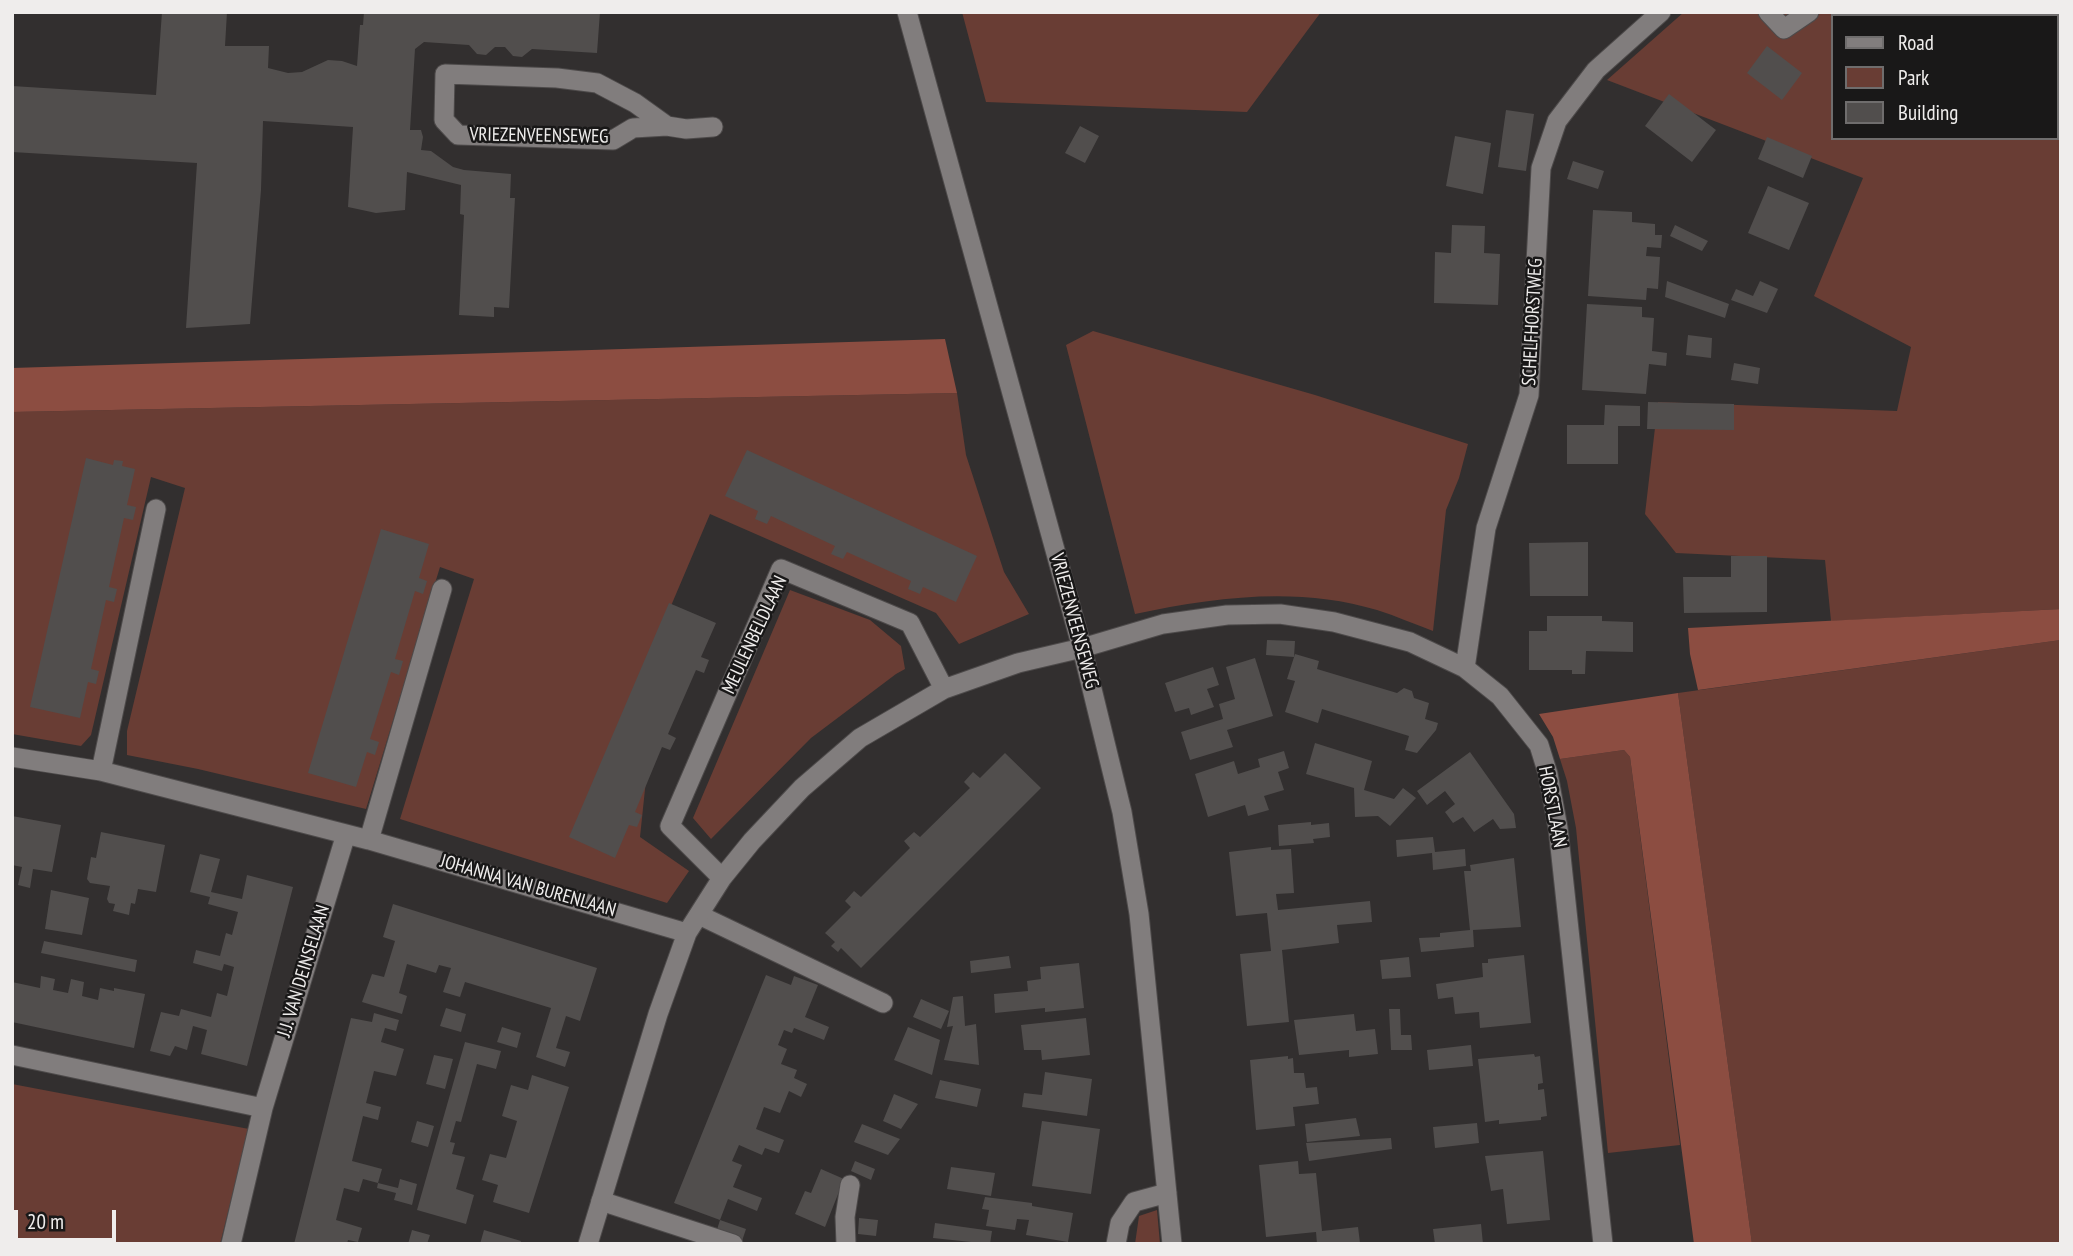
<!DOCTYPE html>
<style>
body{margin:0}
#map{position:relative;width:2073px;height:1256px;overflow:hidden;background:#322f2f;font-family:"PT Sans Narrow",sans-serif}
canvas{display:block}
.frame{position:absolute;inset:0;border:14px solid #efedec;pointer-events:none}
.legend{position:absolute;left:1831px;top:14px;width:228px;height:126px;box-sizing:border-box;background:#191818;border:2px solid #6f6d6d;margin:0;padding:9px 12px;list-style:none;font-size:21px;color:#efedec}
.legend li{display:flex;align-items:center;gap:14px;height:35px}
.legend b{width:35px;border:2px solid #6f6d6d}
.scale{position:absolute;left:14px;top:1210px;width:102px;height:32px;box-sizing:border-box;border:4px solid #efedec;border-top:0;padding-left:9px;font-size:21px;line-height:24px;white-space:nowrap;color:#efedec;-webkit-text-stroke:5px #191818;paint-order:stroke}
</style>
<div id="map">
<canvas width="2073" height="1256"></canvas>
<div class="frame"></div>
<ul class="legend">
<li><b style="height:9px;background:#817d7d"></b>Road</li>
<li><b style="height:19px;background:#693d34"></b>Park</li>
<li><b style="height:19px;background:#514e4d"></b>Building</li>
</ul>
<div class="scale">20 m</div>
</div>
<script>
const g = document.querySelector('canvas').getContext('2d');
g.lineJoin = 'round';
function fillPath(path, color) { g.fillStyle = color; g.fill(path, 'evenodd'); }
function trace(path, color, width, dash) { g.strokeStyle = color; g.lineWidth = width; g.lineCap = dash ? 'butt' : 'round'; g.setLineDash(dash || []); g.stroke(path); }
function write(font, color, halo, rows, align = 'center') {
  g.font = font + ' "PT Sans Narrow",sans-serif'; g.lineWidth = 5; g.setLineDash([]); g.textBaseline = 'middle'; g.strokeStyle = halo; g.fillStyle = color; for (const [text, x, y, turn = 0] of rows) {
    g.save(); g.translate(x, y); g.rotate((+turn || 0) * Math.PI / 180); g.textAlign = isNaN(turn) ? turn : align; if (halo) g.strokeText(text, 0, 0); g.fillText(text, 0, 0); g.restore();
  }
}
fillPath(new Path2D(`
 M962 12H1321L1247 112 986 102Z
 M1684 12H2061V609L1831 621 1825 560 1676 553 1645 514 1658 402 1897 411 1911 347 1814 296 1863 178 1607 80ZM1833 16H2057V138H1833Z
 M1093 331 1315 395 1468 444 1459 478 1446 510 1433 631C1414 624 1396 616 1377 610 1298 586 1214 597 1135 614L1066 345Z
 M957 393 966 455 1004 572 1029 614 959 644 936 613 710 514 662 627 640 837 689 871 667 903 400 819 474 579 440 567 366 809 198 769 127 755V731L185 488 151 477 91 735 81 746 12 734V412Z
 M790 590 870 620 901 646 905 669 896 674 811 738 711 839 693 818Z
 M2061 640V1244H1752L1678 693Z
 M1624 750 1630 757 1680 1145 1608 1153 1576 828 1567 781 1560 759Z
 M12 1084 249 1129 220 1244H12Z
 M1157 1210 1160 1244H1135L1139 1216Z`), '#693d34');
fillPath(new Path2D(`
 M945 339 957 393 12 412V368Z
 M2061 609V640L1698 690 1690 654 1688 628Z
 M1678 693 1752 1244H1694L1630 757 1624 750 1560 759 1553 737 1539 714Z`), '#8c4d41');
fillPath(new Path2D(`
 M162 12H227L225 46H269L268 68 288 73 302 72 328 60 342 61 357 66 360 25H363L364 12H600L597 53 532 49 522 57 513 56 505 47H495L486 55 477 54 469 45 424 42 415 49 410 130H421L423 137 421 150 431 151 453 167 464 170 511 174 510 198H515L509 308 494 307V317L459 315 464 215 460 214 461 185 407 172 405 210 376 213 348 207 353 127 263 121 261 190 250 324 186 328 197 163 12 152V86L156 95Z
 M1767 46 1802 73 1782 100 1747 73Z
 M1669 94 1716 130 1692 162 1645 126Z
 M1506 110 1534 114 1526 171 1498 167Z
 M1080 126 1099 136 1085 163 1065 153Z
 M1455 136 1491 143 1483 194 1446 186Z
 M1767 137 1812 156 1803 178 1758 159Z
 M1573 161 1604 171 1598 189 1567 179Z
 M1768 186 1809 203 1789 250 1748 233Z
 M1593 210 1632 212V222L1655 224V235H1662L1661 248 1647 247 1646 256 1660 257 1658 289 1647 288 1646 300 1588 296Z
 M1452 225 1485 226 1484 253 1500 254 1498 305 1434 303 1435 252 1451 253Z
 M1675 225 1708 241 1702 251 1670 236Z
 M1667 281 1729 304 1725 318 1665 297Z
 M1760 281 1778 289 1767 313 1731 300 1736 289 1753 296Z
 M1587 304 1642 307V317L1654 318 1652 351 1667 353 1666 366 1649 364 1646 394 1582 390Z
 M1688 335 1712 338 1711 358 1686 355Z
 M1734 363 1760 368 1758 384 1731 380Z
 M1648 402 1734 404V430L1647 429Z
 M1605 405 1640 406V426H1618V464H1567V425H1604Z
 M747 450 977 556 956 602 923 587 920 594 908 589 911 581 847 552 843 559 831 554 835 546 771 516 767 524 755 519 758 511 725 496Z
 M86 458 113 465 114 460 123 461 122 466 135 469 127 505 136 507 133 520 124 518 109 587 117 589 114 602 106 600 91 669 99 671 96 684 88 682 80 718 30 707Z
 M381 529 429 544 419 578 427 581 423 594 415 591 395 659 403 661 399 675 391 672 370 739 379 742 375 755 367 752 356 787 308 773Z
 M1588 542V596H1530L1529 543Z
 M1731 556H1767V612L1684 613 1683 577H1731Z
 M669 603 716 623 701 657 709 660 704 673 696 670 668 734 676 738 670 750 662 747 635 812 642 815 637 827 629 825 615 858 569 837Z
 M1547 616H1602V621L1633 622V652L1586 651 1585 674H1572V670H1529V631H1547Z
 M1267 640 1295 641 1294 657 1266 655Z
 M1295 654 1319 661 1317 669 1397 693 1404 688 1412 691 1414 698 1429 703 1425 719 1438 723 1436 730 1417 753 1405 750 1409 736 1322 709 1318 723 1285 712 1295 681 1287 679Z
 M1255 658 1273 716 1227 730 1233 747 1190 760 1181 732 1223 719 1219 704 1235 699 1226 667Z
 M1213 667 1219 685 1207 689 1214 707 1191 715 1189 708 1175 712 1165 683Z
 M1315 743 1372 761 1364 790 1394 799 1403 788 1416 798 1390 826 1378 816 1355 817 1354 788 1306 774Z
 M1284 751 1289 768 1278 772 1284 790 1264 796 1269 810 1248 816 1245 805 1208 817 1195 774 1234 761 1238 774 1260 767 1258 759Z
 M1470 752 1514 814 1516 828 1500 829 1493 819 1474 832 1463 817 1453 823 1445 812 1455 804 1445 791 1427 805 1417 791Z
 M1005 753 1041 788 861 968 841 948 838 952 831 946 835 942 825 933 851 907 845 901 854 891 861 897 910 848 904 841 914 832 920 837 970 788 964 782 973 772 980 778Z
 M12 816 61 825 52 872 33 869 30 888 18 885 22 867 12 865Z
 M1311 822V825L1329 823 1330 837 1313 839 1314 843 1279 846 1278 825Z
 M101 832 165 845 156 892 138 889 135 904 131 903 129 915 113 911 115 904 109 903 107 899 110 886 90 883 87 879 91 857 96 858Z
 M1433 837 1435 852 1465 849 1466 866 1433 870 1432 853 1397 857 1396 840Z
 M1271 847V850L1291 849 1294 893 1276 894 1278 910 1370 901 1372 922 1337 925 1339 943 1282 950 1289 1022 1247 1026 1240 954 1271 951 1267 913 1236 916 1229 852Z
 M200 854 220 859 211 892 242 899 247 875 293 887 247 1066 201 1054 207 1030 193 1026 187 1050 175 1046 170 1056 150 1051 161 1012 179 1016 181 1009 211 1017 217 993 227 996 234 967 224 964 222 971 193 963 196 950 220 956 226 933 232 935 238 912 208 904 210 897 190 892Z
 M1514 858 1521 927 1473 930 1474 947 1421 952 1419 938 1440 937V933L1470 930 1464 871H1471L1470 865Z
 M51 890 89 898 82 935 45 929Z
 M393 904 597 968 580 1021 566 1016 556 1048 570 1052 565 1067 536 1057 551 1008 465 982 460 997 443 992 451 968 439 965 436 973 407 964 399 993 407 996 402 1014 362 1002 372 974 384 977 395 941 383 937Z
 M44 941 137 960 135 972 41 953Z
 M1524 955 1531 1023 1480 1028 1479 1012 1455 1014 1453 997 1438 999 1436 984 1483 977 1482 963H1488V959Z
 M1009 956 1011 968 971 973 970 961Z
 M1409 957 1411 977 1382 979 1380 960Z
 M1079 963 1084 1008 1045 1012V1008L995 1013 994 994 1028 991 1027 981 1041 979 1040 967Z
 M766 975 791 985 794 976 818 985 805 1017 829 1027 824 1040 794 1028 792 1033 784 1030 778 1045 787 1049 781 1064 797 1070 794 1078 807 1084 801 1097 789 1091 780 1113 764 1107 756 1129 784 1140 779 1153 765 1148 762 1155 739 1145 732 1161 742 1165 733 1187 762 1198 757 1211 728 1199 720 1220 674 1203Z
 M41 976 55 979 53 990 68 993 71 979 84 982 82 996 98 1000 100 988 114 991V988L145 994 134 1048 12 1022V982L40 988Z
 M963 996 965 1026 976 1024 979 1065 944 1060 953 1026 947 1027 953 997Z
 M921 999 949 1011 941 1029 913 1017Z
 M446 1008 466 1014 461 1032 440 1026Z
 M1389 1009H1400L1401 1035H1411L1412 1050H1391Z
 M374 1013 399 1020 396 1031 385 1028 381 1042 404 1049 396 1076 374 1071 366 1103 381 1107 378 1120 363 1116 352 1161 382 1169 378 1183 398 1188 400 1179 417 1184 412 1205 394 1200 396 1193 377 1188 378 1183 363 1179 359 1192 344 1188 336 1220 362 1228 358 1242 348 1240 347 1244H294L351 1018 372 1022Z
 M1354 1014 1356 1031 1375 1029 1378 1054 1349 1057V1050L1299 1055 1294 1020Z
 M1086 1018 1090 1055 1042 1060 1041 1050H1024L1021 1025Z
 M502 1027 521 1033 517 1048 497 1042Z
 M908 1027 940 1040 932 1075 894 1060Z
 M465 1042 501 1051 496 1069 477 1064 461 1122 456 1121 450 1142 455 1143 452 1154 465 1157 456 1189 474 1195 466 1224 417 1210Z
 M1471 1045 1473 1066 1429 1070 1427 1050Z
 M1534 1054 1535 1057 1540 1056 1543 1083 1538 1084V1090L1544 1089 1547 1116 1541 1117V1120L1499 1124V1120L1485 1122 1478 1059Z
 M434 1055 453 1059 445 1089 426 1084Z
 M1288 1056V1059L1293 1058 1294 1073H1304L1306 1088 1317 1087 1319 1104 1293 1107 1295 1126 1256 1130 1250 1060Z
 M1045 1072 1092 1079 1087 1116 1022 1107 1024 1093 1042 1095Z
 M532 1075 569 1087 529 1213 493 1202 498 1185 482 1180 490 1154 506 1158 512 1138 517 1121 502 1116 511 1085 528 1090Z
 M940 1080 981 1089 977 1107 935 1098Z
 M894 1094 918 1104 901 1129 883 1121Z
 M1356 1118 1360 1136 1307 1142 1305 1124Z
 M417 1121 434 1126 428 1147 411 1142Z
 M1042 1121 1100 1129 1091 1194 1032 1186Z
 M1477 1123 1479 1143 1435 1148 1433 1127Z
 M862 1124 900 1139 888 1155 854 1142Z
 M1391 1138 1392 1149 1309 1161 1306 1143Z
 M1543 1151 1550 1220 1507 1224 1503 1189 1491 1191 1485 1156Z
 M855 1161 875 1169 871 1180 851 1171Z
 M1298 1161 1299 1174 1316 1173 1322 1231 1358 1227 1360 1243 1317 1244 1316 1232 1266 1237 1259 1165Z
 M951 1167 995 1173 991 1196 947 1189Z
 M821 1169 844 1179 825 1227 795 1214 805 1191 811 1193Z
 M985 1197 1032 1203V1206L1073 1213 1068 1242 1026 1235 1029 1220 1017 1219 1015 1230 986 1226 989 1210 982 1209Z
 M859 1218 878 1220 876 1236 858 1234Z
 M720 1220 746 1229 741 1244 715 1236Z
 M935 1223 992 1231 990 1244 933 1238Z
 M1481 1224 1483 1244H1435L1433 1229Z
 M412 1230 430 1235 427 1244H408Z
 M484 1230 521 1241 520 1244H480Z`), '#514e4d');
const service = new Path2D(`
 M1768 12 1784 29 1809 12
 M667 126 635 103 597 83 557 78 445 74 444 120 458 135 613 140 633 128 667 126 686 129 713 127
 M699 915 883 1003
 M601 1201 733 1244
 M846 1244 845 1217 850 1185`);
const minor = new Path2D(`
 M907 12 1082 648 1122 812 1139 914 1172 1244
 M1465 668 1486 528 1529 395 1541 168 1557 121 1596 70 1661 12
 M12 757 101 771 369 840 687 933
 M101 771 156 509
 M369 840 442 589
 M722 878 670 826 781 569 910 623 944 689
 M12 1055 263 1108
 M231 1244 263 1108 346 834
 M588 1244 658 1014 687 933 722 878 752 841 802 788 860 738 944 689 1018 663 1082 648 1163 624 1227 615 1280 614 1334 622 1410 642 1465 668 1500 696 1539 745 1548 774 1558 828 1603 1244
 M1116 1244 1120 1223 1134 1202 1167 1193`);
trace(service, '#4d4a4a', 21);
trace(minor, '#4d4a4a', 21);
trace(service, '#817d7d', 19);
trace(minor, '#817d7d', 19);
write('19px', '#efedec', '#191818', [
 ["VRIEZENVEENSEWEG",539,136,1],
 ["SCHELFHORSTWEG",1533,322,-87],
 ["VRIEZENVEENSEWEG",1074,621,75],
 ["MEULENBELDLAAN",755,635,-65],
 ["HORSTLAAN",1552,807,79],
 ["JOHANNA VAN BURENLAAN",528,886,16],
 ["J.J. VAN DEINSELAAN",304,971,-73]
]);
</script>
